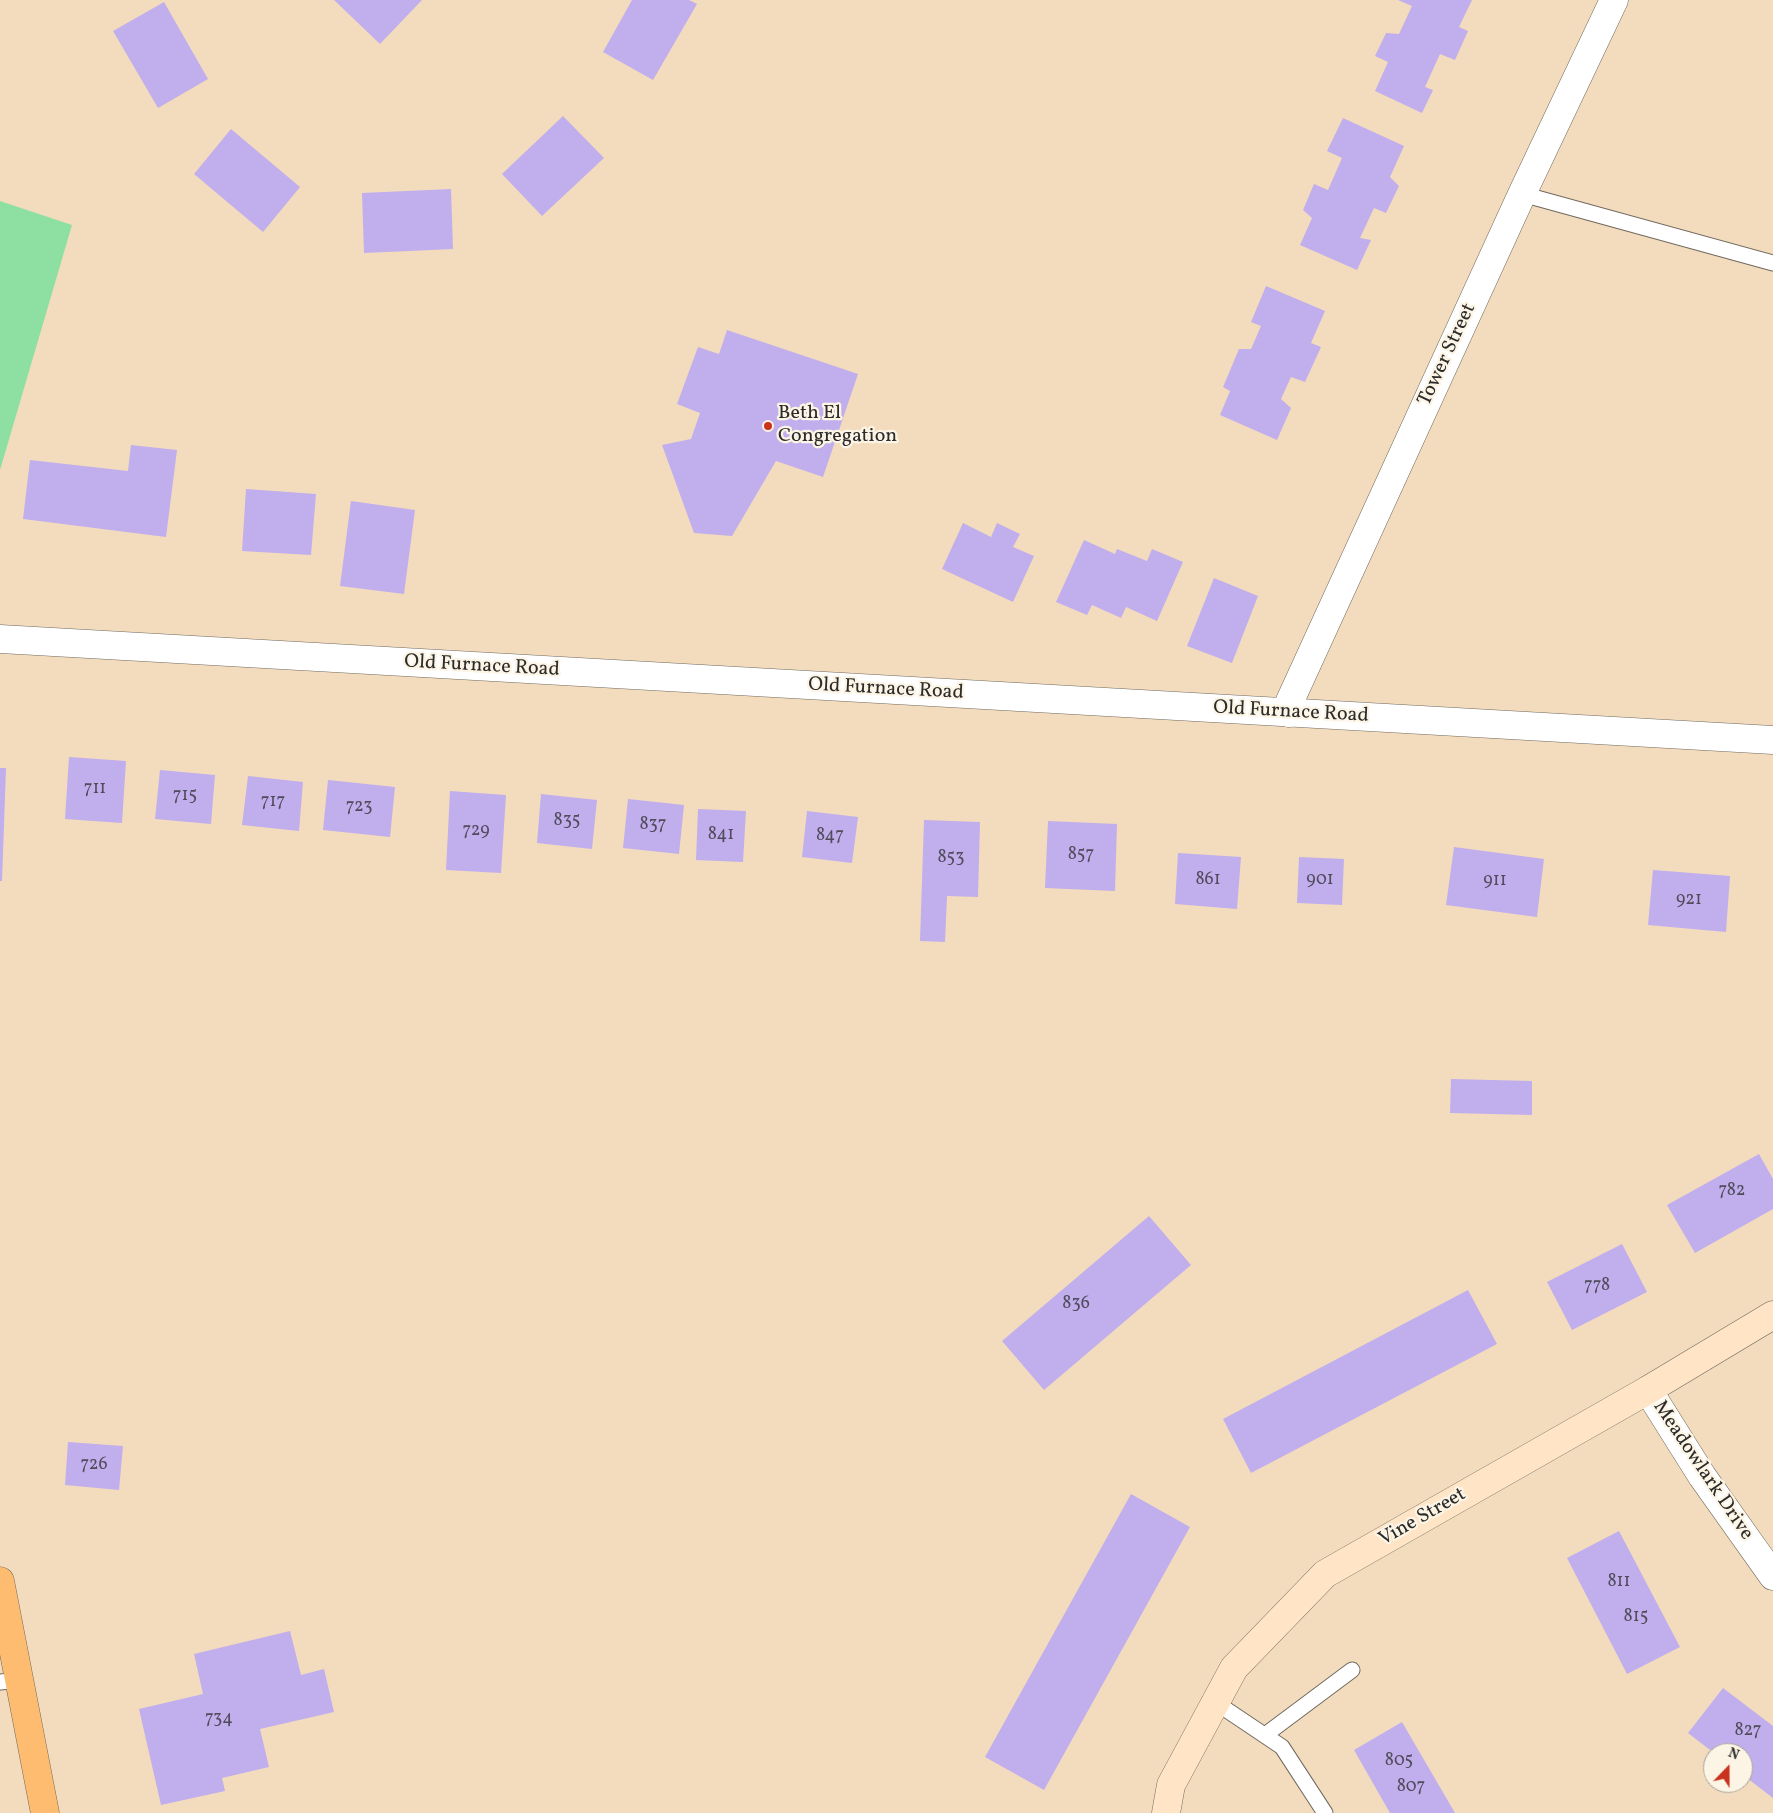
<!DOCTYPE html>
<style>
body{margin:0}
#map{position:relative;width:1773px;height:1813px;overflow:hidden;background:#f2dcbd;font-family:Vollkorn,serif}
canvas{display:block}
.north{position:absolute;left:1703px;top:1743px;width:50px;height:50px;box-sizing:border-box;background:#fcf5e5;border:1px solid #a8a49b;border-radius:50%;rotate:22deg;font-size:14px;font-weight:700;line-height:20px;text-align:center;color:#2b2b2b}
.north::after{content:'';display:block;margin:auto;width:18px;height:22px;background:#c8321e;clip-path:polygon(50% 0,100% 100%,50% 72%,0 100%)}
</style>
<div id="map">
<canvas width="1773" height="1813"></canvas>
<div class="north">N</div>
</div>
<script>
const g = document.querySelector('canvas').getContext('2d');
g.lineJoin = 'round';
function fillPath(path, color) { g.fillStyle = color; g.fill(path, 'evenodd'); }
function trace(path, color, width, dash) { g.strokeStyle = color; g.lineWidth = width; g.lineCap = dash ? 'butt' : 'round'; g.setLineDash(dash || []); g.stroke(path); }
function write(font, color, halo, rows, align = 'center') {
  g.font = font + ' Vollkorn,serif'; g.lineWidth = 4.5; g.setLineDash([]); g.textBaseline = 'middle'; g.strokeStyle = halo; g.fillStyle = color; for (const [text, x, y, turn = 0] of rows) {
    g.save(); g.translate(x, y); g.rotate((+turn || 0) * Math.PI / 180); g.textAlign = isNaN(turn) ? turn : align; if (halo) g.strokeText(text, 0, 0); g.fillText(text, 0, 0); g.restore();
  }
}
fillPath(new Path2D(`
 M0 201 72 225 0 470Z`), '#8de0a1');
fillPath(new Path2D(`
 M334 0H422L380 44Z
 M632 0H689L697 4 653 80 603 52Z
 M1398 0H1472L1459 27 1468 31 1455 60 1440 54 1425 87 1433 90 1422 113 1375 91 1388 62 1375 56 1386 33 1399 34 1412 6Z
 M164 2 208 79 158 108 113 31Z
 M563 116 604 158 542 216 502 174Z
 M1343 118 1404 146 1390 177 1399 186 1386 213 1374 208 1360 238 1371 240 1357 270 1300 245 1312 218 1303 210 1314 184 1328 190 1342 158 1327 151Z
 M231 129 300 187 263 232 194 174Z
 M451 189 453 249 364 253 362 193Z
 M1266 286 1325 311 1311 343 1321 347 1305 382 1291 377 1281 399 1291 408 1277 440 1220 415 1230 391 1223 387 1239 349H1251L1261 326 1251 322Z
 M727 330 858 374 823 477 776 461 732 536 694 533 662 445 691 439 700 413 677 404 698 347 719 354Z
 M131 445 177 450 166 537 23 519 30 460 128 471Z
 M246 489 316 494 311 555 242 551Z
 M351 501 415 510 404 594 340 586Z
 M963 523 991 537 997 523 1020 534 1013 547 1034 556 1013 602 942 569Z
 M1084 540 1115 554 1117 549 1147 561 1152 549 1183 562 1157 621 1126 607 1121 618 1092 605 1087 615 1056 602Z
 M1214 578 1258 596 1232 663 1187 646Z
 M69 757 126 761 122 823 65 819Z
 M0 768H6L2 881H0Z
 M160 770 215 775 211 824 155 819Z
 M248 776 303 782 299 831 242 825Z
 M328 780 395 787 390 837 323 830Z
 M450 791 506 795 501 873 446 870Z
 M541 794 597 800 592 849 537 843Z
 M628 799 684 805 679 854 623 848Z
 M698 809 746 811 743 862 696 860Z
 M807 811 858 817 852 863 802 857Z
 M924 820 980 822 978 897 947 896 945 942 920 941Z
 M1048 821 1117 824 1115 891 1045 888Z
 M1454 847 1544 859 1537 917 1446 905Z
 M1178 853 1241 857 1237 909 1175 904Z
 M1299 857 1344 859 1342 905 1297 903Z
 M1653 870 1730 876 1726 932 1648 925Z
 M1451 1079 1532 1081V1115L1450 1113Z
 M1759 1154 1773 1179V1209L1695 1253 1667 1205Z
 M1149 1216 1191 1265 1044 1390 1002 1341Z
 M1622 1244 1647 1292 1572 1330 1547 1282Z
 M1468 1290 1497 1344 1251 1473 1223 1419Z
 M68 1442 123 1446 119 1490 65 1485Z
 M1131 1494 1190 1527 1044 1790 985 1757Z
 M1619 1531 1680 1647 1627 1674 1567 1558Z
 M290 1631 301 1675 324 1669 334 1712 260 1729 269 1767 222 1778 225 1791 161 1805 139 1709 203 1694 194 1654Z
 M1723 1688 1773 1726V1798L1743 1775V1753H1714L1688 1733Z
 M1402 1722 1455 1813H1390L1354 1750Z`), '#c1aeed');
const service = new Path2D(`
 M1522 194 1773 263
 M0 1682 20 1680
 M1215 1702 1282 1747 1325 1813
 M1265 1735 1352 1670`);
const minor = new Path2D(`
 M1289 713 1290 701 1522 194 1614 0
 M1648 1390 1702 1476 1773 1576`);
const tertiary = new Path2D(`
 M0 639 1773 740`);
const secondary = new Path2D(`
 M1166 1813 1171 1785 1234 1668 1325 1574 1648 1390 1773 1315`);
const primary = new Path2D(`
 M0 1581 45 1813`);
trace(service, '#71695e', 17);
trace(minor, '#71695e', 29);
trace(tertiary, '#71695e', 29);
trace(secondary, '#71695e', 29);
trace(primary, '#71695e', 29);
trace(service, '#fff', 15);
trace(minor, '#fff', 28);
trace(tertiary, '#fff', 28);
trace(secondary, '#ffe4c6', 28);
trace(primary, '#febc70', 28);
for (const [x, y, r, color] of [
 [768,426,5,"#c8321e"]
]) { const dot = new Path2D(); dot.arc(x, y, r, 0, 2 * Math.PI); g.fillStyle = color; g.fill(dot); trace(dot, '#fcf5e5', 2); }
write('18px', '#504c5c', null, [
 ["711",95,790],
 ["715",185,797],
 ["717",273,803],
 ["723",359,808],
 ["835",567,822],
 ["837",653,826],
 ["729",476,832],
 ["841",721,836],
 ["847",830,837],
 ["857",1081,856],
 ["853",951,859],
 ["861",1208,881],
 ["901",1320,881],
 ["911",1495,882],
 ["921",1689,901],
 ["782",1732,1192],
 ["778",1597,1287],
 ["836",1076,1305],
 ["726",94,1466],
 ["811",1619,1583],
 ["815",1636,1618],
 ["734",219,1720],
 ["827",1748,1732],
 ["805",1399,1762],
 ["807",1411,1788]
]);
write('20px', '#2b2b2b', '#fcf5e5', [
 ["Tower Street",1448,355,-65],
 ["Old Furnace Road",482,667,3],
 ["Old Furnace Road",886,690,3],
 ["Old Furnace Road",1291,713,3],
 ["Meadowlark Drive",1702,1471,56],
 ["Vine Street",1423,1518,-30]
]);
write('20px', '#2b2b2b', '#fcf5e5', [
 ["Beth El",778,414],
 ["Congregation",778,437]
], 'left');
</script>
